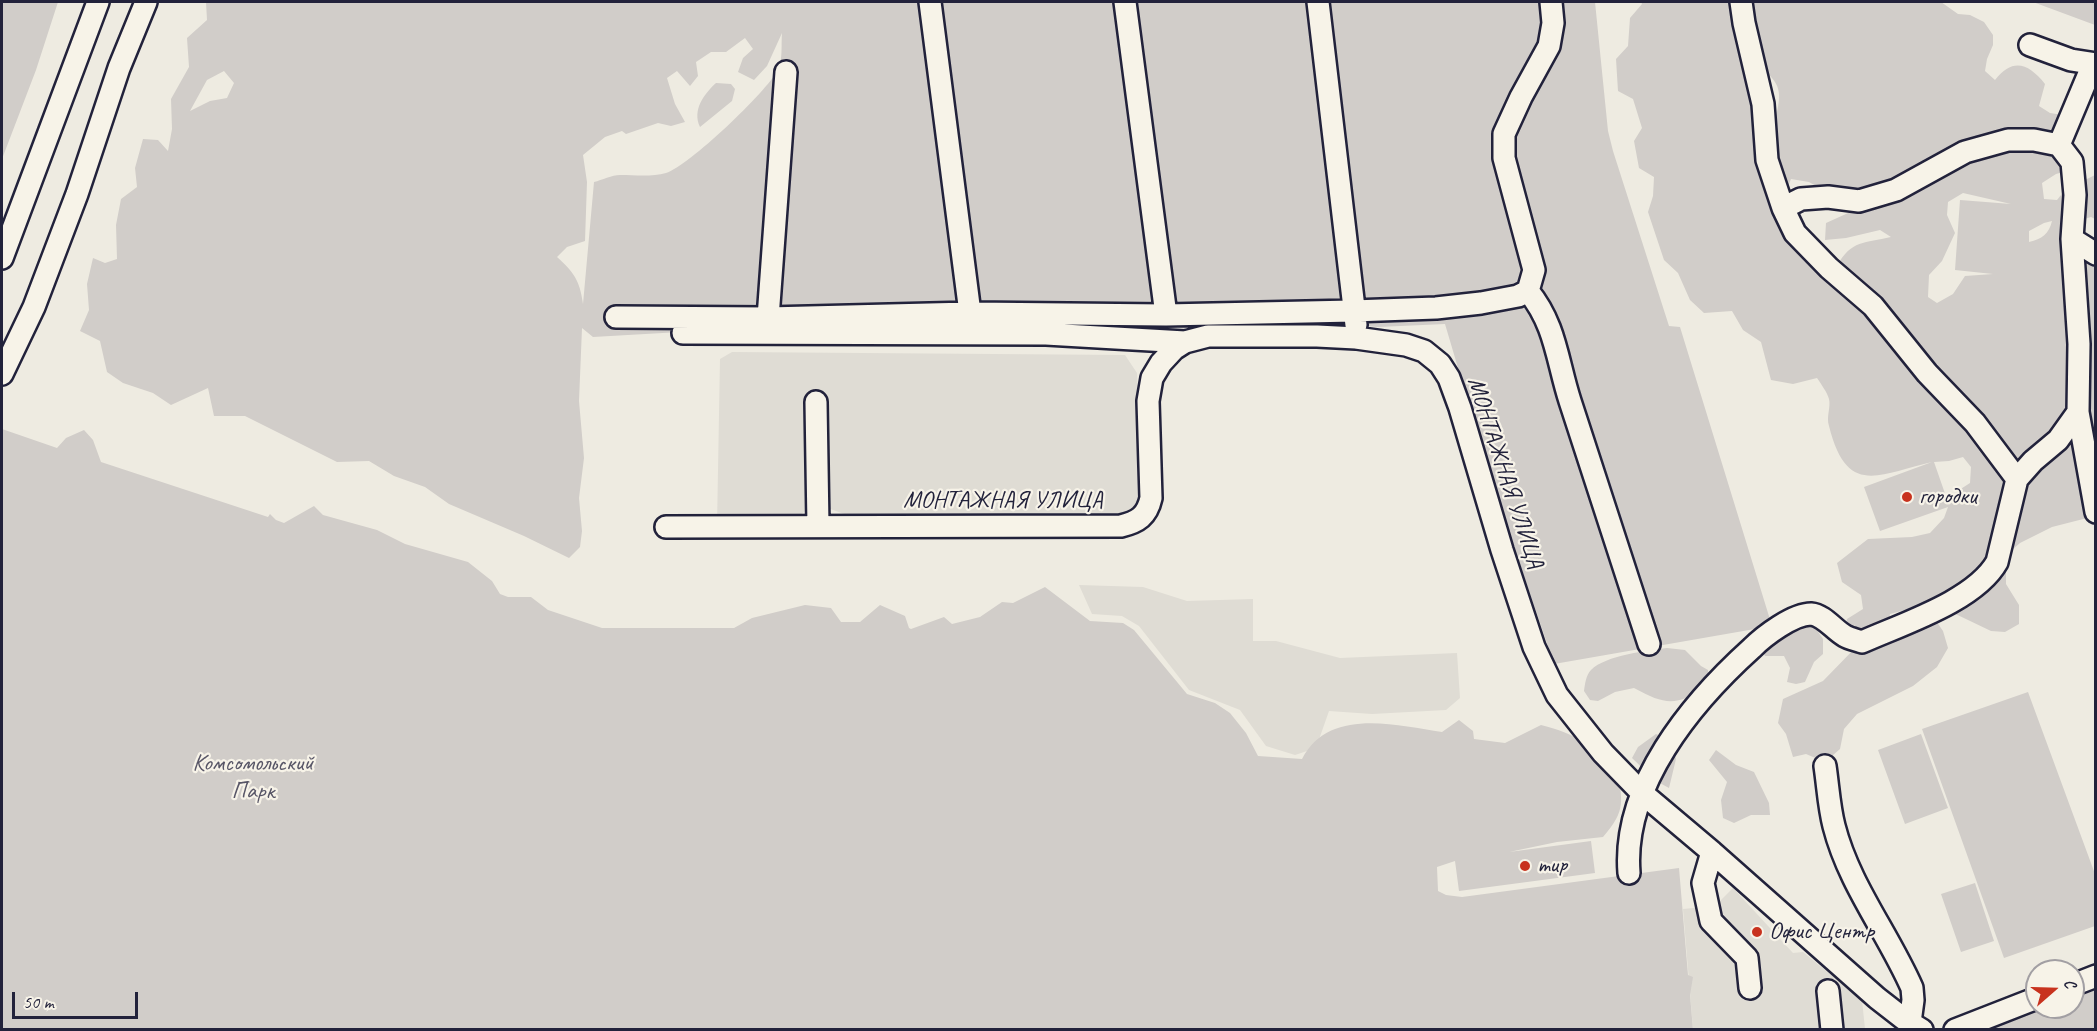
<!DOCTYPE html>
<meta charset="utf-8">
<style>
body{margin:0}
#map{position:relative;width:2097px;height:1031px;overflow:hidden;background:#eeebe1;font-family:Caveat,sans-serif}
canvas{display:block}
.frame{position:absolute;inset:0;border:3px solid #22223b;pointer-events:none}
.north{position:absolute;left:2025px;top:959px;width:60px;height:60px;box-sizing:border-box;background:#f7f3e8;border:2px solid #a29fa3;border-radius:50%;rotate:70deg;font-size:16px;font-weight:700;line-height:24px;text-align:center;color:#22223b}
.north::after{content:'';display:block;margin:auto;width:21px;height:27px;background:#c8321e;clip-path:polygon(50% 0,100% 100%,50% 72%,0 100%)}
.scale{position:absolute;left:12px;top:992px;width:126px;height:27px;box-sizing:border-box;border:3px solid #22223b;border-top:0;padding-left:8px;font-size:18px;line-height:21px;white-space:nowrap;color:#22223b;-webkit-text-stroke:4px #f7f3e8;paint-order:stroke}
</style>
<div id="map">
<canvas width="2097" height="1031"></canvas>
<div class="frame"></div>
<div class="north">С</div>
<div class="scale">50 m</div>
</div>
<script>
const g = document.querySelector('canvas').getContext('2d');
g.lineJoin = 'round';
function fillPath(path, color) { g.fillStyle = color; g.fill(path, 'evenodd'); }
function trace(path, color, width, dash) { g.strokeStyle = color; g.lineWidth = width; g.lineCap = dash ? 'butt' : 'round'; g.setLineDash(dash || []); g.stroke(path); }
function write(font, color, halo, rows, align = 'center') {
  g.font = font + ' Caveat,sans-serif'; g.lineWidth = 4.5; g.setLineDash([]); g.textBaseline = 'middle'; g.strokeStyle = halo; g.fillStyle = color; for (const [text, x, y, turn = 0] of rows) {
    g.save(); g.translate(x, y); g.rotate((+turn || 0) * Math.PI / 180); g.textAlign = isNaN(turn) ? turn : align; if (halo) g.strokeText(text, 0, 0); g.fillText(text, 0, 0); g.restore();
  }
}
fillPath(new Path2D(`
 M732 352 1125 355 1137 373 1142 500 1123 517 855 518 825 507 809 508 789 524 717 526 720 359Z
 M1079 585 1143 587 1187 601 1253 599V641H1276L1340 658 1457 653 1460 698 1446 710 1372 714 1329 711 1316 748 1295 755 1266 746 1240 710 1189 690 1139 626 1122 616 1092 614Z
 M1733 888 1793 953 1803 952 1862 1000 1865 1029H1693L1683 909 1715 906Z`), '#dfdcd4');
fillPath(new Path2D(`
 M2 2H58L36 70 2 159Z
 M206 2H1595L1608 131 1613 151 1669 326 1680 327 1772 626 1554 664 1490 476 1445 324 1378 327 1315 322 1161 327 715 330 593 337 582 328 579 401 584 458 579 498 582 531 580 547 569 558 524 536 449 504 425 487 394 476 369 461 337 462 245 416H214L208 388 171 405 153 393 123 383 107 372 100 341 80 331 89 310 87 284 93 258 105 263 117 259 116 225 121 199 137 187 135 168 143 139 158 140 168 151 172 129 171 99 189 67 187 38 207 20ZM782 33C781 44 783 60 778 70 766 92 689 166 666 173 652 177 635 175 620 175 612 175 602 180 594 182L583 304C580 281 574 272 557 257L567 247 585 241 587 182 583 155 605 137 622 131 626 134 658 123 671 126 685 122 675 104 667 78 677 71 690 86 698 76 696 62 711 52H726L745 38 753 49 743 58 738 72 754 80 767 66ZM224 71 234 83 227 98 210 101 190 111 207 80Z
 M1641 2H1941L1958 14 1970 15 1984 22 1993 35V45L1987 59 1985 71 1995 80C2013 57 2029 64 2045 84L2039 106 2050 113 2063 115 2067 171 2056 174 2042 183 2044 199 2057 200 2065 190 2095 175V219L2091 217 2074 222 2095 255V516L2052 527 2020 543 2012 550 2006 559V584L2019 605V624L2005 632 1991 631 1945 609 1917 613 1905 610 1890 614 1887 631 1934 618 1943 631 1948 648 1937 667 1913 686 1857 714 1844 729 1840 749 1825 762 1806 754 1793 757 1786 734 1778 723 1783 699 1823 681 1859 644 1843 636 1847 619 1863 609 1861 595 1842 582 1837 563 1868 539 1912 537 1930 533 1944 518 1948 507 1880 531 1864 487 1932 462C1879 474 1847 498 1829 426 1826 417 1831 407 1829 399 1827 392 1821 384 1817 378L1793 384 1771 380 1761 342 1743 330 1732 311 1704 313 1690 300 1678 273 1664 260 1648 212 1653 196 1654 177 1639 168 1634 141 1642 128 1633 99 1618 91 1616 59 1628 46 1630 18 1642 4ZM1759 67C1782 83 1782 93 1775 120L1764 122ZM1791 179 1809 182 1857 209 1826 223 1825 240 1846 238 1880 230 1891 237C1865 243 1851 240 1837 266L1783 232 1787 189ZM1963 193 2011 204 1960 200 1955 270 1993 274 1965 276 1953 294 1937 303 1928 297 1929 275 1942 261 1955 233 1947 215 1948 202ZM2052 221C2049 234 2042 239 2029 242V231L2044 223ZM1963 457 1971 467 1970 483 1956 492 1949 505 1934 462 1949 461Z
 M2033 2H2095V25Z
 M716 83 731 84 735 89 732 101 700 127C692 110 704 94 716 83Z
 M2 429 57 448 66 438 84 430 93 440 101 462 268 517 270 514 276 520 284 523 314 506 323 515 377 530 405 544 468 562 492 581 500 594 508 597H531L548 610 602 628H734L752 618 805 605 831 608 841 622H860L880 605 905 616 909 628 911 629 944 617 952 624 980 617 1002 602 1013 603 1045 587 1090 621 1123 623 1134 630 1187 694 1215 703 1230 713 1246 733 1258 756 1302 759C1329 707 1395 725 1442 732L1459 720 1473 731 1474 739 1505 743 1541 725C1577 734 1589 745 1617 767 1622 802 1627 809 1603 837L1557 842 1509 852 1591 841 1595 873 1459 891 1455 861 1437 867 1438 891 1446 895 1462 897 1679 868 1688 975 1693 977 1690 995 1693 1030H2Z
 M1812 623 1823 639V654L1814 662 1805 682 1796 684 1787 682 1790 668 1784 656H1765L1760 646 1798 625Z
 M1667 648 1685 650 1701 666 1708 670V688C1675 705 1667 706 1634 688L1615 692 1598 701 1590 700 1584 691C1585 684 1586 675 1591 670 1606 655 1647 651 1667 648Z
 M2028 692 2095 874V926L2004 958 1922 729Z
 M1656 734 1671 741 1676 759 1669 788 1656 781 1632 758 1638 747Z
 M1921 734 1948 808 1905 824 1878 750Z
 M1716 750 1736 765 1754 772 1769 803 1770 815H1751L1734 823 1723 818 1721 800 1727 782 1709 760Z
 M1975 883 1994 941 1961 952 1941 894Z
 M2095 976V1029L1955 1030 2037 1007H2073V985Z`), '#d1cdc9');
const minor = new Path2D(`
 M930 2 970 313
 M1125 2 1166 315
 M1318 2 1356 325
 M1741 2 1744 23 1763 104 1767 160 1783 208 1795 233 1829 268 1873 306 1927 373 1975 423 2017 479 2033 461 2058 440 2078 412 2079 344 2072 239 2075 195 2072 162 2059 145 2034 140H2008L1965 152 1896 190 1859 201 1828 197 1801 199 1783 208
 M2030 45 2071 60 2096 64
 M2059 145 2093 64
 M2072 239 2096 254
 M2 258 98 2
 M1528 291C1556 325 1557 361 1570 401 1597 482 1623 563 1649 644
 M616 317 768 318 970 313 1166 315 1353 311 1436 308 1481 303 1518 296 1528 291 1534 270 1504 158V134L1521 97 1549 46 1553 23 1551 2
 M768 318 786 72
 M683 333 1046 334 1185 342
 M2 374 34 307 77 194 119 68 146 2
 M816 402 818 526
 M2078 412 2096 512
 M666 527 1121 526C1138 522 1147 516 1151 498L1148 401 1152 378 1161 363 1174 349 1185 342 1208 336H1317L1356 338 1406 345 1424 351 1440 364 1449 378 1460 408 1502 550 1534 647 1557 695 1603 753 1642 793 1712 852 1877 998 1904 1019 1922 1030
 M1825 766C1828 786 1829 807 1834 826 1849 885 1888 933 1912 988L1913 1000 1909 1030
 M1712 852 1703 883 1711 921 1747 958 1750 988
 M1629 873C1622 786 1691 703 1752 648 1764 636 1793 614 1811 614 1824 615 1834 630 1845 636 1850 639 1857 640 1862 642 1902 624 1975 601 1997 562L2017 479
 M2073 985 2096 976
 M1828 991 1832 1030
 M1955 1030 2037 998`);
trace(minor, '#22223b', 26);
trace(minor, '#f7f3e8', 21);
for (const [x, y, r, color] of [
 [1907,497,6,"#c8321e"],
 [1525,866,6,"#c8321e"],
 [1757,932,6,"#c8321e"]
]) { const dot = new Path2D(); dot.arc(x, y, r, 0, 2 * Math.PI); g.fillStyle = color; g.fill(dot); trace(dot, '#f7f3e8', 2); }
write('24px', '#22223b', '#f7f3e8', [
 ["МОНТАЖНАЯ УЛИЦА",1505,473,72],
 ["МОНТАЖНАЯ УЛИЦА",1003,501]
]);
write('24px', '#22223b', '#f7f3e8', [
 ["городки",1919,497],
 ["тир",1537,866],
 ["Офис Центр",1769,932]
], 'left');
write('24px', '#575566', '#f7f3e8', [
 ["Комсомольский",253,764],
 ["Парк",253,792]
]);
</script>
